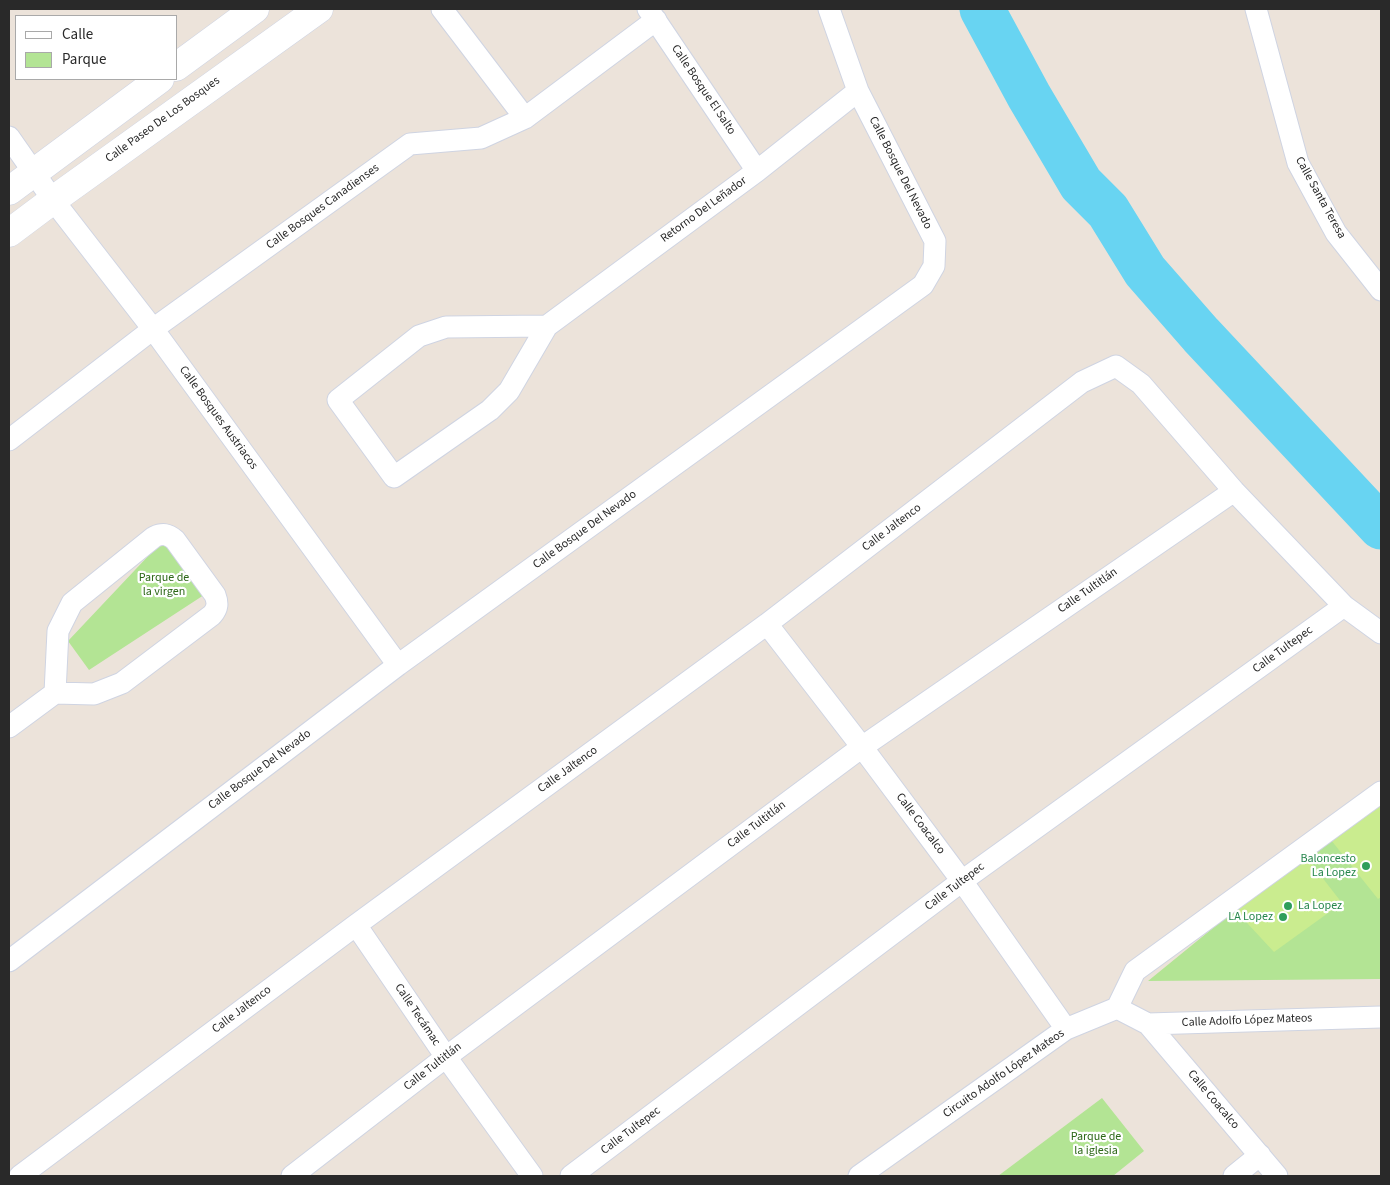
<!DOCTYPE html>
<meta charset="utf-8">
<style>
body{margin:0}
#map{position:relative;width:1390px;height:1185px;overflow:hidden;background:#ece3da;font-family:"Source Sans 3",sans-serif}
canvas{display:block}
.frame{position:absolute;inset:0;border:10px solid #292929;pointer-events:none}
.legend{position:absolute;left:15px;top:15px;width:162px;height:65px;box-sizing:border-box;background:#fff;border:1px solid #a9a9a9;margin:0;padding:6px 9px;list-style:none;font-size:15px;color:#292929}
.legend li{display:flex;align-items:center;gap:10px;height:25px}
.legend b{width:25px;border:1px solid #a9a9a9}
</style>
<div id="map">
<canvas width="1390" height="1185"></canvas>
<div class="frame"></div>
<ul class="legend">
<li><b style="height:6px;background:#fff"></b>Calle</li>
<li><b style="height:14px;background:#b3e494"></b>Parque</li>
</ul>
</div>
<script>
const g = document.querySelector('canvas').getContext('2d');
g.lineJoin = 'round';
function fillPath(path, color) { g.fillStyle = color; g.fill(path, 'evenodd'); }
function trace(path, color, width, dash) { g.strokeStyle = color; g.lineWidth = width; g.lineCap = dash ? 'butt' : 'round'; g.setLineDash(dash || []); g.stroke(path); }
function write(font, color, halo, rows, align = 'center') {
  g.font = font + ' "Source Sans 3",sans-serif'; g.lineWidth = 4.5; g.setLineDash([]); g.textBaseline = 'middle'; g.strokeStyle = halo; g.fillStyle = color; for (const [text, x, y, turn = 0] of rows) {
    g.save(); g.translate(x, y); g.rotate((+turn || 0) * Math.PI / 180); g.textAlign = isNaN(turn) ? turn : align; if (halo) g.strokeText(text, 0, 0); g.fillText(text, 0, 0); g.restore();
  }
}
fillPath(new Path2D(`
 M168 535 207 593 89 670 68 641Z
 M1381 796V979L1148 981 1327 835Z
 M1102 1098 1144 1151 1113 1176H998Z`), '#b3e494');
fillPath(new Path2D(`
 M1381 796V897L1378 899 1327 835Z
 M1304 854 1342 903 1274 952 1235 910Z`), '#caec8f');
trace(new Path2D(`
 M982 9 1029 96 1081 184 1108 211 1145 271 1201 335 1381 527`), '#68d4f2', 45);
const minor = new Path2D(`
 M442 9 525 118
 M648 9 757 171
 M1256 9 1298 163 1336 233 1381 290
 M9 137 53 200 153 329 398 665
 M547 326 446 327 419 336 338 400 394 477 490 410 509 391 547 326 757 171 858 91
 M9 440 153 329 410 144 481 138 525 118 656 20
 M767 624 862 747 962 881 1066 1029
 M9 727 55 693 94 694 122 683 212 615C218 608 218 603 215 595L175 540C168 534 163 533 154 537L72 603 58 631 55 693
 M356 925 446 1057 532 1176
 M9 961 398 665 923 285 934 266 935 241 858 91 829 9
 M1117 1008 1148 1024 1381 1017
 M1148 1024 1277 1176
 M20 1176 356 925 767 624 1082 382 1116 366 1141 384 1234 491 1344 606 1381 633
 M292 1176 446 1057 862 747 1234 491
 M571 1176 962 881 1344 606
 M859 1176 1066 1029 1117 1008 1135 971 1381 792
 M1234 1176 1260 1155`);
const secondary = new Path2D(`
 M176 67 255 9
 M9 191 160 79
 M9 233 53 200 319 9`);
trace(minor, '#cfd4e2', 23);
trace(secondary, '#cfd4e2', 29);
trace(minor, '#fff', 21);
trace(secondary, '#fff', 28);
for (const [x, y, r, color] of [
 [1366,866,5,"#2e9e5b"],
 [1288,906,5,"#2e9e5b"],
 [1283,917,5,"#2e9e5b"]
]) { const dot = new Path2D(); dot.arc(x, y, r, 0, 2 * Math.PI); g.fillStyle = color; g.fill(dot); trace(dot, '#fff', 2); }
write('12px', '#292929', '#fff', [
 ["Calle Bosque El Salto",703,90,56],
 ["Calle Paseo De Los Bosques",163,120,-36],
 ["Calle Bosque Del Nevado",900,173,63],
 ["Calle Santa Teresa",1320,198,61],
 ["Calle Bosques Canadienses",323,207,-36],
 ["Retorno Del Leñador",704,210,-36],
 ["Calle Bosques Austriacos",218,418,54],
 ["Calle Jaltenco",892,528,-37],
 ["Calle Bosque Del Nevado",585,530,-36],
 ["Calle Tultitlán",1088,591,-35],
 ["Calle Tultepec",1283,650,-36],
 ["Calle Bosque Del Nevado",260,770,-37],
 ["Calle Jaltenco",568,770,-36],
 ["Calle Coacalco",920,824,53],
 ["Calle Tultitlán",757,825,-37],
 ["Calle Tultepec",955,887,-37],
 ["Calle Jaltenco",242,1010,-37],
 ["Calle Tecámac",417,1015,56],
 ["Calle Adolfo López Mateos",1247,1021,-2],
 ["Calle Tultitlán",433,1067,-38],
 ["Circuito Adolfo López Mateos",1004,1074,-35],
 ["Calle Coacalco",1213,1100,50],
 ["Calle Tultepec",631,1131,-37]
]);
write('12px', '#2c6717', '#fff', [
 ["Parque de",164,578],
 ["la virgen",164,592],
 ["Parque de",1096,1137],
 ["la iglesia",1096,1151]
]);
write('12px', '#27864d', '#fff', [
 ["Baloncesto",1356,859],
 ["La Lopez",1356,873],
 ["La Lopez",1298,906,"left"],
 ["LA Lopez",1273,917]
], 'right');
</script>
